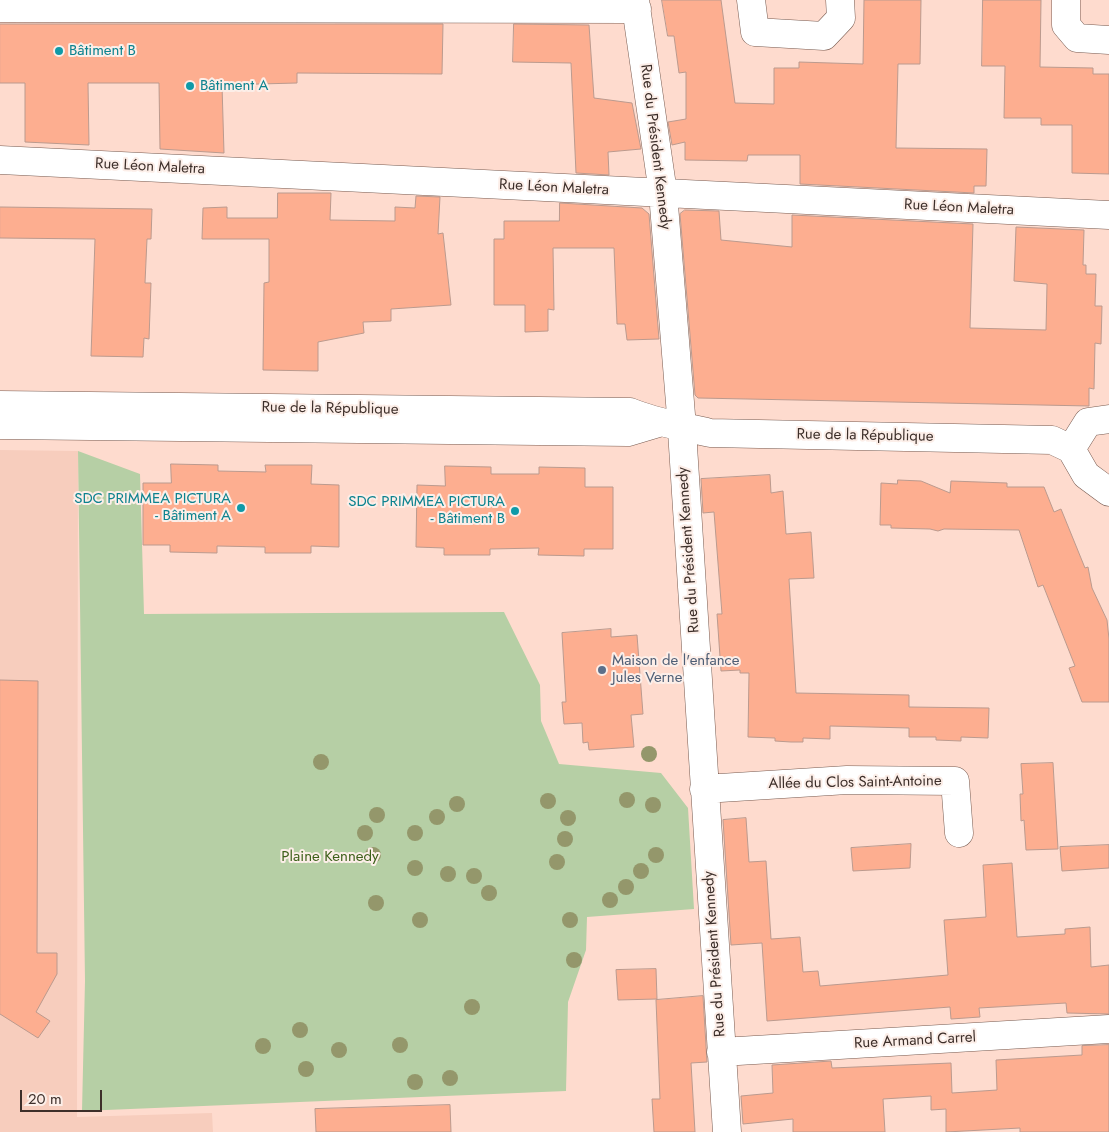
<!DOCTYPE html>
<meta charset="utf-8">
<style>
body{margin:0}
#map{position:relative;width:1109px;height:1132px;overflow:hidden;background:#fedbce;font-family:Jost,sans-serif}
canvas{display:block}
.scale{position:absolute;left:20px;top:1090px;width:82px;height:22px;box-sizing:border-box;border:2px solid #3d2f2a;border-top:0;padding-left:6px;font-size:15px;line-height:18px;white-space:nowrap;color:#3d2f2a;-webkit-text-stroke:4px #fceee8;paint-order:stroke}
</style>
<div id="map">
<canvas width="1109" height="1132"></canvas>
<div class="scale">20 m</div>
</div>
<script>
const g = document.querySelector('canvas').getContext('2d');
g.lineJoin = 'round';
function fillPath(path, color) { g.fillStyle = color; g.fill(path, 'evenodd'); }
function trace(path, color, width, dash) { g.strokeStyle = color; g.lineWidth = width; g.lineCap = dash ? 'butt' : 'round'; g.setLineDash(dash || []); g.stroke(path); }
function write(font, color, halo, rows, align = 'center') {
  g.font = font + ' Jost,sans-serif'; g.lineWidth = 4; g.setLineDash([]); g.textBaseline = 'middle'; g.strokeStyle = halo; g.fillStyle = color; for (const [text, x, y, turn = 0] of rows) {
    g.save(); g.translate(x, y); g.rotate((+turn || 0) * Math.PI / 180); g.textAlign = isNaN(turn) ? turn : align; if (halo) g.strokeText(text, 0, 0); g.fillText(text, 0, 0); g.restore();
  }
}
fillPath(new Path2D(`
 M0 450 78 451 77 1117 212 1113 213 1132H0Z`), '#f7cdbd');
fillPath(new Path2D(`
 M78 451 140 474 144 614 504 612 540 685 541 721 559 764 661 773 688 808 694 909 587 917 586 950 568 1002 566 1091 82 1111 85 981Z`), '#b6cfa5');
const building = new Path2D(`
 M662 0H721L735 103 774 104V68H799V62L863 64 864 0H921L920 64H898L896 148 987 149 986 186H974V193L800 184V155H748L747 161 685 160V142L672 145 668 122 686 119V72L679 73 674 36H668Z
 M983 0H1041L1040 67 1093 68V74H1109V174L1072 173V125H1041V118H1004L1005 66H982Z
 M0 24H443L442 74 297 73V83L222 85 224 153 160 149 159 83H88L89 145 25 142V83H0Z
 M514 24 589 25 594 98 632 103 641 149 608 152 609 175 576 173 571 63 513 62Z
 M278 193H331L330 220 395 221V207L415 208 416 196 440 197 438 234 443 233 451 305 391 309V321L363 322 364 333 318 342V371L263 370 264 283 269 282V239H202L203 208 227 207V218H277Z
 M560 203 642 208 649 214 659 339 627 340 625 324H617L614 248H553L554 310 548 309V331L525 332V305H494V239H504V221H559Z
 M0 207 152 209 151 239H147L145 283H151L149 339 144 338 143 357 91 356 95 239 0 238Z
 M685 210 719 211 721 240 792 247V215L973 224 970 328 1046 330 1047 284 1014 281 1016 227 1084 230 1083 265H1086V274H1096L1095 306H1102L1101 344 1095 343 1094 389 1089 388V406L698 398 695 395 680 214Z
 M171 464 218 465V471L266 472 265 465H312L311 484 339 485V547L311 546V553H265V547L217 546V553L170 552V545H143V483H171Z
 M445 466 491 467V474H539V467L585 468V487H613V549H584V556L538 555 539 548 490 549V555H444V548L416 547 417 485 445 486Z
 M770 475 771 493 783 491 786 534 811 532 814 578 789 579 796 693 909 695V707L989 708 988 738 961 737V741L936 740V737H909V728L830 726V739L803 738V742H791L775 741V738L748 737 749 673H740V670L721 671 717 614H722L714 512 703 513 701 479Z
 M898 480 921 481 950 493 951 481 1007 483V487H1044L1054 512 1061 509 1085 568 1088 567 1092 588 1107 620 1109 639V702H1082L1069 668 1075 666 1043 585 1038 587 1019 530 944 529 938 531 930 529 891 528V525H880L881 483 897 484Z
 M611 629V637L637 635 643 714 631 715 634 747 589 750 588 742 583 743 582 723 564 724 562 702H566L562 633Z
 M0 680 38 681 37 953H57V974L36 1012 50 1021 38 1038 0 1014Z
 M1053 763 1058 849 1026 850 1024 820 1021 821 1020 794H1023L1021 764Z
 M746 818 749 862 766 861 771 939 800 937 803 972 818 971 820 986 948 975 944 920 986 917 983 865 1012 863 1017 937 1065 934V929L1090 927 1091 967 1109 965V1014L1067 1013 1066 1003 979 1008 980 1017 951 1019 950 1007 767 1021 762 943 731 945 723 820Z
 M911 844 910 868 853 871 851 848Z
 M1109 845V868L1062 871 1060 847Z
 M656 969 657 999 618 1000 616 970Z
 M703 996 707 1062 691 1063 695 1132H654L652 1099H660L656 1000Z
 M1109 1045V1132H1020V1128L946 1132V1109L931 1110V1096L883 1099 885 1132H793V1119L743 1124 741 1096 773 1093 772 1065 831 1061 832 1068 951 1063 952 1093 997 1090 996 1060 1082 1055V1046Z
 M450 1105 451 1132H316L315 1109Z`);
fillPath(building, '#fdae90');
trace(building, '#bb9a8e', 1);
const street = new Path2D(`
 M635 0 663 193 681 415 727 1132
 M751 0 755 32 824 36 841 18 840 0
 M1066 0V25L1077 38 1109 40
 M0 8 637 9
 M0 160 1109 215
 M0 405 630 412C656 423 682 426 710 433L1052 440 1071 449 1086 475 1109 492
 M0 425 628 432 658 423
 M1071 449 1088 422 1109 419
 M704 789 847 780 955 781 959 833
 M721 1052 1109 1029`);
trace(street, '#785b50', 29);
trace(street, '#fff', 28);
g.fillStyle = '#94976b';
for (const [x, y] of [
 [649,754],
 [321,762],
 [627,800],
 [548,801],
 [457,804],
 [653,805],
 [377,815],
 [437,817],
 [568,818],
 [365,833],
 [415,833],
 [565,839],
 [373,855],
 [656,855],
 [557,862],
 [415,868],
 [641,871],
 [448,874],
 [474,876],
 [626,887],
 [489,893],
 [610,900],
 [376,903],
 [420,920],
 [570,920],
 [574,960],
 [472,1007],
 [300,1030],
 [400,1045],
 [263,1046],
 [339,1050],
 [306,1069],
 [450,1078],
 [415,1082]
]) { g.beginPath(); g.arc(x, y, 8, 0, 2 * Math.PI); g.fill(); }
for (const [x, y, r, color] of [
 [59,51,5,"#0f9aa8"],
 [190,86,5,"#0f9aa8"],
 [241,508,5,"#0f9aa8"],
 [515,511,5,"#0f9aa8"],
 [602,670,5,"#5c6f8a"]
]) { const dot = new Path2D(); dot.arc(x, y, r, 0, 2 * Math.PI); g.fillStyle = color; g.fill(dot); trace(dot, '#fceee8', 2); }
write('15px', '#0d838f', '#fceee8', [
 ["Bâtiment B",69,51],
 ["Bâtiment A",200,86],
 ["SDC PRIMMEA PICTURA",231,499,"right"],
 ["- Bâtiment A",231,516,"right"],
 ["SDC PRIMMEA PICTURA",505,502,"right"],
 ["- Bâtiment B",505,519,"right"]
], 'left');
write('15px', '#3d2f2a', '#fceee8', [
 ["Rue du Président Kennedy",655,147,83],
 ["Rue Léon Maletra",150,167,3],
 ["Rue Léon Maletra",554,188,3],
 ["Rue Léon Maletra",959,208,3],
 ["Rue de la République",330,409,1],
 ["Rue de la République",865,436,1],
 ["Rue du Président Kennedy",689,550,-94],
 ["Allée du Clos Saint-Antoine",855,783,-1],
 ["Rue du Président Kennedy",715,954,-94],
 ["Rue Armand Carrel",915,1041,-3]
]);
write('15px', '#4e5e75', '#fceee8', [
 ["Maison de l'enfance",612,661],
 ["Jules Verne",612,678]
], 'left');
write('15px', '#3d601a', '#fceee8', [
 ["Plaine Kennedy",330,857]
]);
</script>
